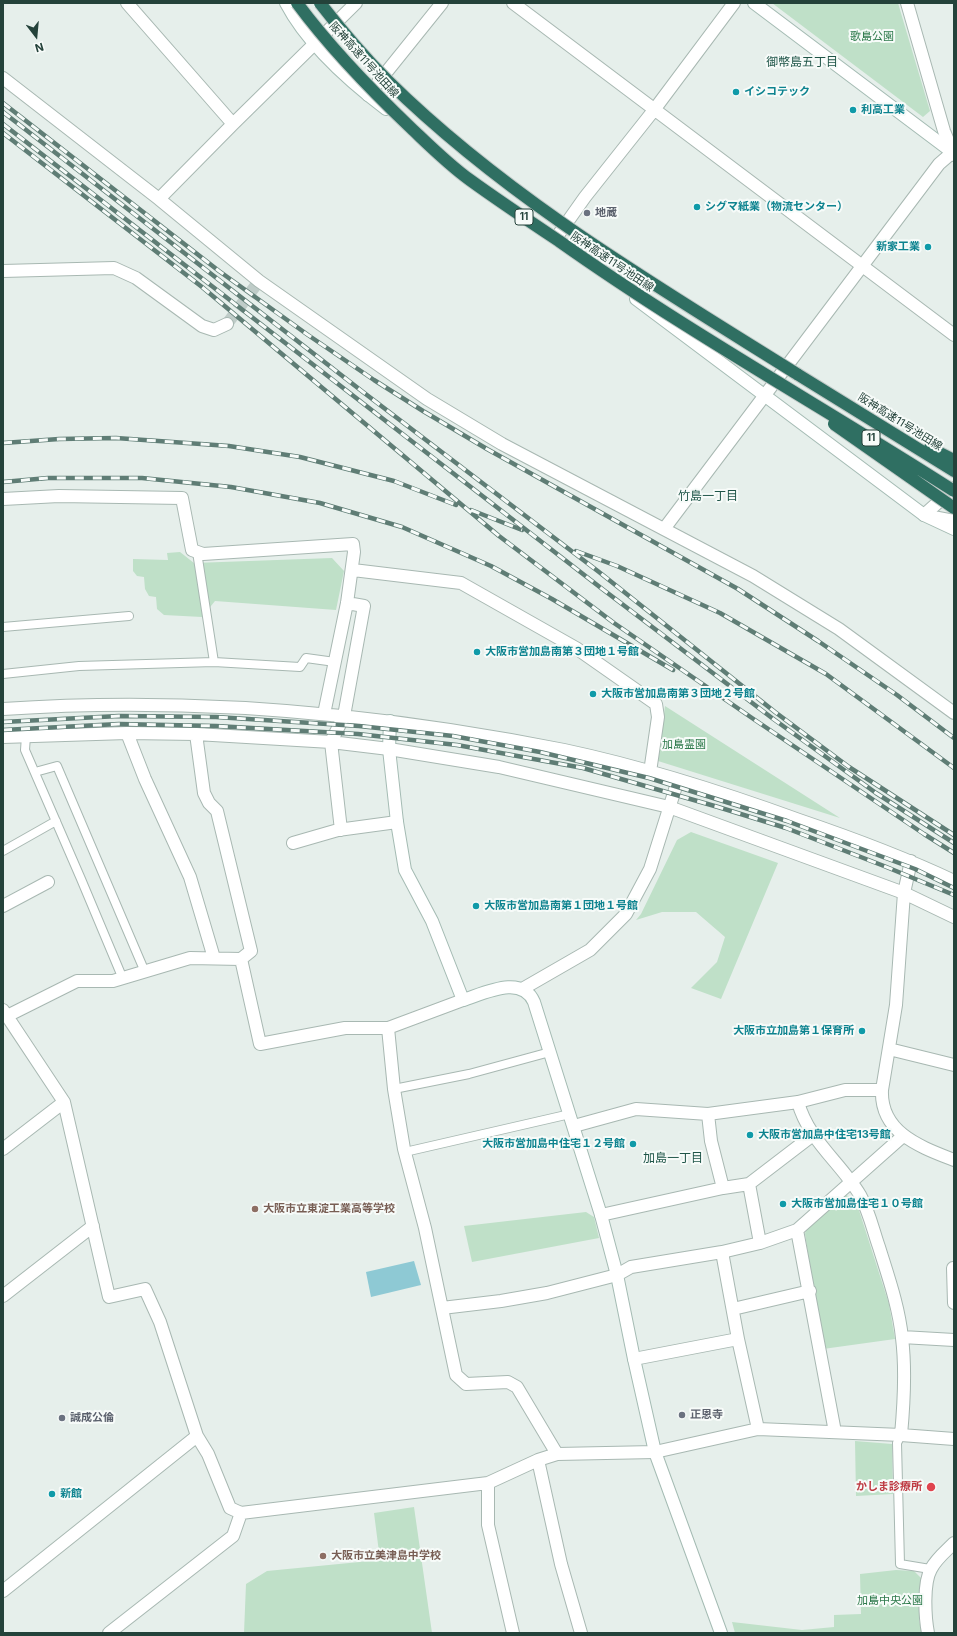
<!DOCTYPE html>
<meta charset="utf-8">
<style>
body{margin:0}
#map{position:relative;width:957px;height:1636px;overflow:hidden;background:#e6efeb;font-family:Inter,sans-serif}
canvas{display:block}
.frame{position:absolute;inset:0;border:4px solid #24423a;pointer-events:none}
.north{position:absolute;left:16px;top:16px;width:40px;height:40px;-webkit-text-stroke:3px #f7fbf9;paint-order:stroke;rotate:164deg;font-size:11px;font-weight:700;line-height:16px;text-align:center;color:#24423a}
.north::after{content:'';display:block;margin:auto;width:14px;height:18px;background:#24423a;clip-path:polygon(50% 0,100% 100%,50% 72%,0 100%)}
</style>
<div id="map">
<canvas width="957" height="1636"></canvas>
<div class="frame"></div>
<div class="north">N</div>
</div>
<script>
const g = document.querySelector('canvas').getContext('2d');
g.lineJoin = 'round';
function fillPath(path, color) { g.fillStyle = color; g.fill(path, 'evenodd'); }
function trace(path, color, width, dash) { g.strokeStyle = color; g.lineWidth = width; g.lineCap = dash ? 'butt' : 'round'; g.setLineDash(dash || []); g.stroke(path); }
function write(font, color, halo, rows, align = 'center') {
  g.font = font + ' Inter,"Noto Sans JP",sans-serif'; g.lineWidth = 4; g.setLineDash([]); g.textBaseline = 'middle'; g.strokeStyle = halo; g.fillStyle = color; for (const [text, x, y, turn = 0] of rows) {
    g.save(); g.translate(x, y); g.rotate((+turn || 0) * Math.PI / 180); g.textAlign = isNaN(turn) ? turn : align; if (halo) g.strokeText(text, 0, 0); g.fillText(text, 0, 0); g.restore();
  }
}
fillPath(new Path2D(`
 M772 3H898L930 111 923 117Z
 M180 552 194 563 332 558 344 571 336 610 215 601 202 617 164 615 157 609 156 597 149 596 145 589 144 577 137 576 133 571V559L168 560 167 553Z
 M665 706 840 818 658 761Z
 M691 832 778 863 721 999 691 988 717 962 725 937 696 912H662L636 920 641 914 677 840Z
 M846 1195 854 1199 857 1204 889 1304 895 1339 823 1349 805 1234 806 1229Z
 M586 1212 594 1217 599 1238 472 1262 464 1226Z
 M855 1441 892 1444 893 1494 856 1496Z
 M414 1507 432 1633H244L246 1584 267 1571 380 1560 374 1513Z
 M896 1570 914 1571 922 1579 919 1620 922 1633H735L732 1622 802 1630 834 1627V1615L861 1614 860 1574Z`), '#bfe0c8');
fillPath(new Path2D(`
 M414 1261 421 1285 371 1297 366 1272Z`), '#8ec9d4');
trace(new Path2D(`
 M227 324 259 281`), '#bfccc8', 12, [12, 6]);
const lane = new Path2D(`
 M197 552 214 662 300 667 306 658 335 662
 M3 627 129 616
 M3 674 79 666 214 662
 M26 736 25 750 81 879 123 979
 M35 772 57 766 145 972
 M3 851 56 821
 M394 1089 469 1074 550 1052
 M405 1152 570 1114
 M901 1435 897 1443 900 1564 930 1569`);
const street = new Path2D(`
 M127 3 233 124
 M513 3 954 335
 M907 3 944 131 954 155
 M3 78 159 199 259 281 427 399 502 444 753 576 839 629 954 713
 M368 95 442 3
 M159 199 233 124 356 3
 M556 238 585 197 654 110 734 3
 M3 271 114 268 136 278 202 326 214 330 227 324
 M3 499 59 496 182 498 192 550 203 554 353 544 354 552 347 603 324 714
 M924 515 954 488
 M933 517 954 521
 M664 529 939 164 954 151
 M353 570 461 583 576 648 656 704 658 717 650 772
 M3 709C191 696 379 713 564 750 644 767 722 792 799 820 852 838 903 857 954 881
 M127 733 145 779 190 877 214 958
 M196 734 204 793 209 803 217 811 251 951 241 959
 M3 737 127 733 196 734 331 742 389 749 499 767 669 807 904 893 954 917
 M341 830 331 742 344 716 364 606 347 603
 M293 843 338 830 397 822
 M911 861 904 893 896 1005 882 1090C880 1133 921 1147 954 1160
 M3 906 48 882
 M524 988 590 950 626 914 650 869 678 780
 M3 1010 64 1102 109 1297 145 1289 160 1322 197 1436 208 1454 230 1508 241 1513 488 1483 538 1460 557 1454 655 1452 758 1429 901 1435 954 1439
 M7 1016 77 981H113L190 958 241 959 260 1044 345 1028H388L463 1000
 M388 1028 394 1089 404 1149 425 1228 456 1375 466 1384 508 1382 517 1387 557 1454
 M889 1049 954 1065
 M798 1102C808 1140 841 1163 860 1195 869 1211 873 1230 879 1247 888 1276 899 1307 902 1338 906 1370 904 1403 901 1435
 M708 1114 711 1141 723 1188
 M574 1126 636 1109 708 1114 798 1102 845 1090H882
 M3 1149 64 1102
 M749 1184 760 1243
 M601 1215 723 1188 749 1184 813 1135
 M797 1230 835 1432
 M722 1252 738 1339 758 1429
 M953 1268 954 1303
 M3 1296 93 1226
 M442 1308 501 1301 547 1293 617 1275 631 1267 722 1252 760 1243 797 1230 903 1136
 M733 1309 810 1291
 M902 1337 954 1340
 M634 1359 738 1339
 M538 1460 561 1564 581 1633
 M488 1483V1525L513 1633
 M3 1591 197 1436
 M109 1633 233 1536 241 1513
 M928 1633C925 1617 923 1583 931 1569 936 1559 946 1551 954 1543`);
const secondary = new Path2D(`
 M286 3C308 45 349 81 386 109
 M754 3 952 152
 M636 299 924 515 954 529
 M390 721 389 749 397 822 405 870 432 921 463 1000C485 993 522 974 534 1002L601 1215 617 1275 634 1359 655 1452 721 1633`);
const highway = new Path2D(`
 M797 374 954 471
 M930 448 954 460`);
trace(lane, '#a8b8b2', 10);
trace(street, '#a8b8b2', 14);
trace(secondary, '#a4bbb3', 14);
trace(highway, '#c2cac8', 14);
trace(lane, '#fff', 8);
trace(street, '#fff', 12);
trace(secondary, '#fff', 12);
trace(highway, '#2f6f62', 12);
const rail = new Path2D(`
 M3 103 219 271 308 335 374 380 423 411 487 449 738 589 818 641 897 695 954 738
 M3 112 363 392 599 572 775 712 849 767 954 835
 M3 124 601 588 772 718 876 793 954 843
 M3 133 202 287 499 536 614 623 752 718 924 834 954 853
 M3 443 59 439 116 438 229 446 300 457 394 481 456 505
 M3 482 48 478H142L231 487 320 503 402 527 491 566 552 599 673 670
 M471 510 522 530
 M576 551 617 566 720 613 826 674 954 768
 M3 722 119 716 216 717 359 726 453 736 540 752 649 778 787 821 915 869 954 888
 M3 730 119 724 216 726 358 734 457 745 583 768 718 807 786 828 884 866 954 895`);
trace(rail, '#5f7d75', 4.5);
trace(rail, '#f7fbf9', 3, [9]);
const highwayBridge = new Path2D(`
 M297 3C331 49 370 89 411 128 430 146 449 165 470 180 499 201 529 221 559 241 686 331 823 407 954 491
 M320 3C341 30 364 57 388 81 508 199 655 285 797 374
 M834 424 954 508`);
trace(highwayBridge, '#c2cac8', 14, []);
trace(highwayBridge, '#2f6f62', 12);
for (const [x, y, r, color] of [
 [736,92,4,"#0f9aa8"],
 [853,110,4,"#0f9aa8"],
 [697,207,4,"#0f9aa8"],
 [587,213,4,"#6b7280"],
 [928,247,4,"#0f9aa8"],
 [477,652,4,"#0f9aa8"],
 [593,694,4,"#0f9aa8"],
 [476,906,4,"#0f9aa8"],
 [862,1031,4,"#0f9aa8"],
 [750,1135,4,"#0f9aa8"],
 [633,1144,4,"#0f9aa8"],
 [783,1204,4,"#0f9aa8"],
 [255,1209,4,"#8d6e63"],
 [682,1415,4,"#6b7280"],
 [62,1418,4,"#6b7280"],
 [931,1487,5,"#e0444e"],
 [52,1494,4,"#0f9aa8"],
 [323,1556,4,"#8d6e63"]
]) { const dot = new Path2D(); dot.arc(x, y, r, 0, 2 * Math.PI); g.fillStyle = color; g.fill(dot); trace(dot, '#f7fbf9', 1.5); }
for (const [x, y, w] of [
 [524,217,18],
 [871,438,18]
]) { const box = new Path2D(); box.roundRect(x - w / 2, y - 8, w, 16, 3); g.fillStyle = '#f7fbf9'; g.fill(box); trace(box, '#24423a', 1); }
write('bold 10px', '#24423a', null, [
 ["11",524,217],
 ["11",871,438]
]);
write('11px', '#2d7a4b', '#f7fbf9', [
 ["歌島公園",872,37],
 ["加島霊園",684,745],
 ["加島中央公園",890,1601]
]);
write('11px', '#24423a', '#f7fbf9', [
 ["阪神高速11号池田線",364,60,48],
 ["阪神高速11号池田線",612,262,34],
 ["阪神高速11号池田線",900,422,32]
]);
write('bold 11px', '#0d838f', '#f7fbf9', [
 ["イシコテック",744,92],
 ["利高工業",861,110],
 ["シグマ紙業（物流センター）",705,207],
 ["新家工業",920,247,"right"],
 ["大阪市営加島南第３団地１号館",485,652],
 ["大阪市営加島南第３団地２号館",601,694],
 ["大阪市営加島南第１団地１号館",484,906],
 ["大阪市立加島第１保育所",854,1031,"right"],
 ["大阪市営加島中住宅13号館",758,1135],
 ["大阪市営加島中住宅１２号館",625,1144,"right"],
 ["大阪市営加島住宅１０号館",791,1204],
 ["新館",60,1494]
], 'left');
write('bold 11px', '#5b616d', '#f7fbf9', [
 ["地蔵",595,213],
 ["正恩寺",690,1415],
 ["誠成公倫",70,1418]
], 'left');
write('bold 11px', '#785e54', '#f7fbf9', [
 ["大阪市立東淀工業高等学校",263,1209],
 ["大阪市立美津島中学校",331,1556]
], 'left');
write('bold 11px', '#be3a42', '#f7fbf9', [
 ["かしま診療所",922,1487]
], 'right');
write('12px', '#1f5548', '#f7fbf9', [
 ["御幣島五丁目",802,62],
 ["竹島一丁目",708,496],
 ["加島一丁目",673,1158]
]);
</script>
